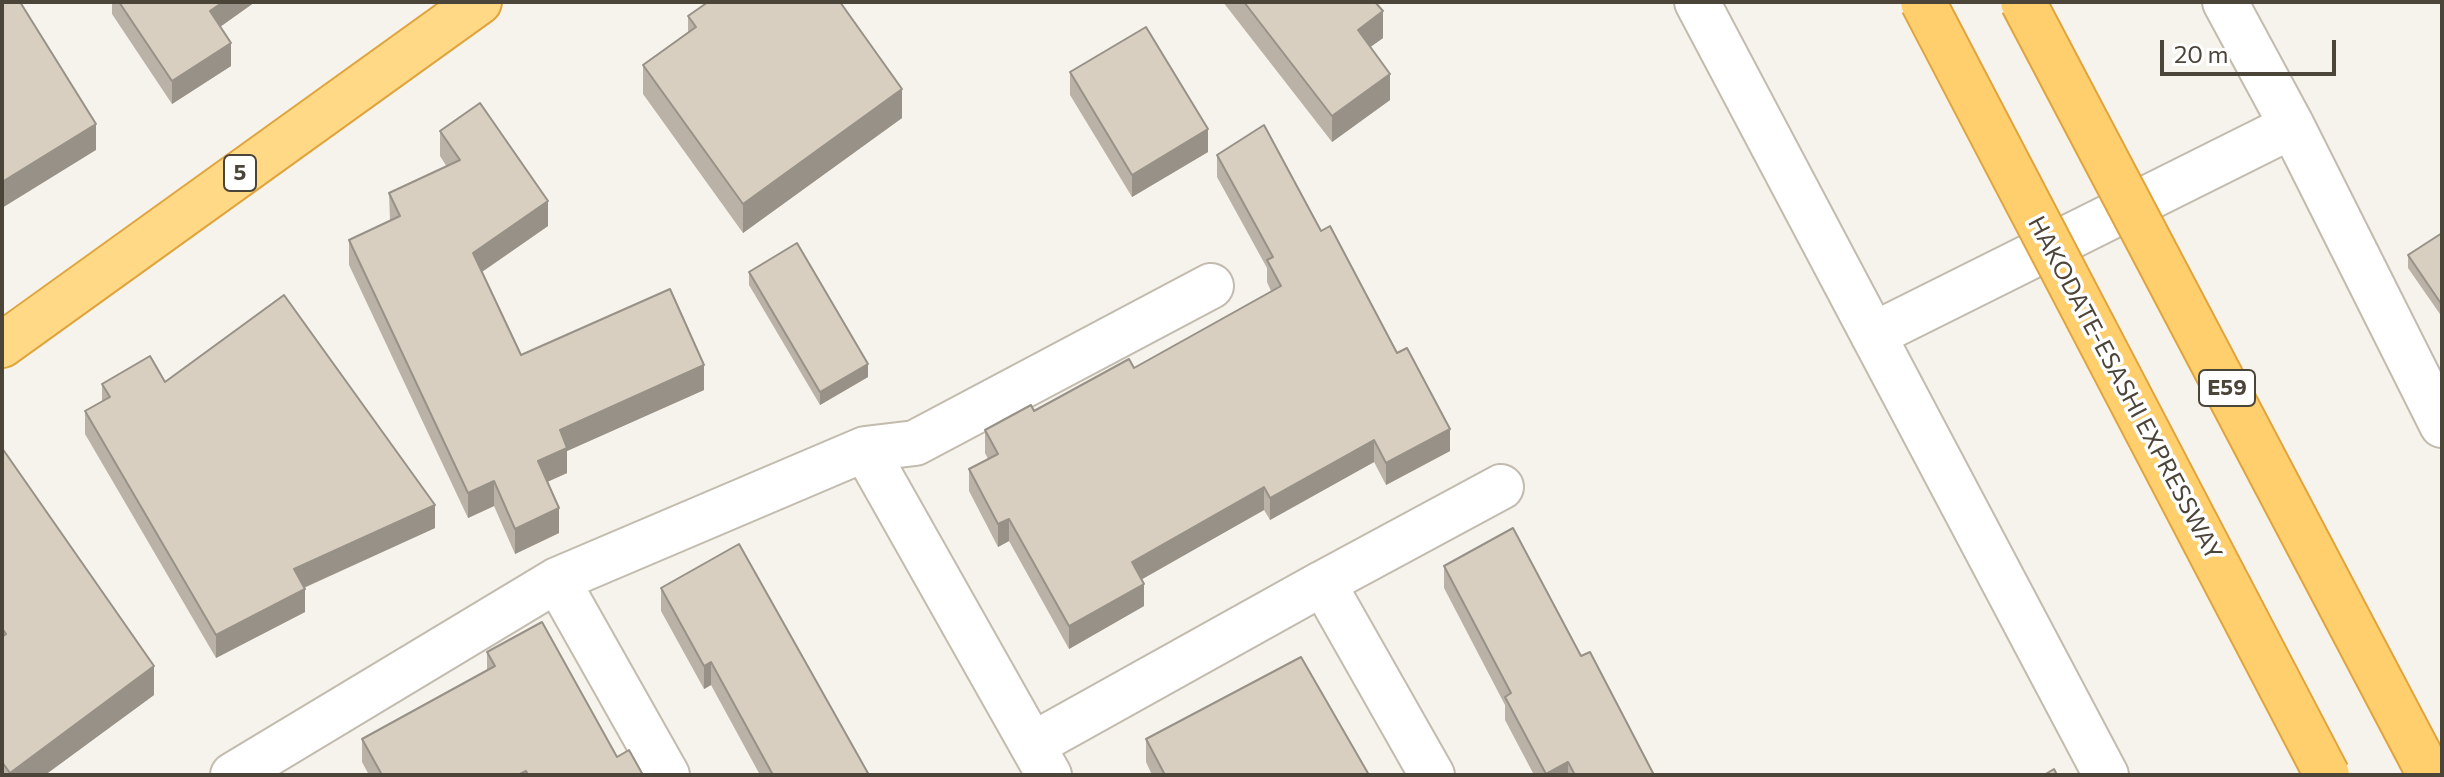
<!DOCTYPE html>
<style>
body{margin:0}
#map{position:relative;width:2444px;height:777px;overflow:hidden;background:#f6f3ec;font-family:Commissioner,sans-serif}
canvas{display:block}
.frame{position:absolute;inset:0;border:4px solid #4b4439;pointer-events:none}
.scale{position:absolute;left:2160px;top:40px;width:176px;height:36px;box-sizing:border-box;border:4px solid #4b4439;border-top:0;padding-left:10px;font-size:24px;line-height:28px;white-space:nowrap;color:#4b4439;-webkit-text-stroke:6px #fff;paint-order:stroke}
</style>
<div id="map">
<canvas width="2444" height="777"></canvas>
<div class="frame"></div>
<div class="scale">20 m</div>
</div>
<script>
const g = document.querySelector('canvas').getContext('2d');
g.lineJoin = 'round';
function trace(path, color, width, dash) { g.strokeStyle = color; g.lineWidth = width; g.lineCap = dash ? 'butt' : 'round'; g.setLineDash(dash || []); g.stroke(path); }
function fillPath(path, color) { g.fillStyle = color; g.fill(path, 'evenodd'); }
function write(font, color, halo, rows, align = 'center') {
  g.font = font + ' Commissioner,sans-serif'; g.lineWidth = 7; g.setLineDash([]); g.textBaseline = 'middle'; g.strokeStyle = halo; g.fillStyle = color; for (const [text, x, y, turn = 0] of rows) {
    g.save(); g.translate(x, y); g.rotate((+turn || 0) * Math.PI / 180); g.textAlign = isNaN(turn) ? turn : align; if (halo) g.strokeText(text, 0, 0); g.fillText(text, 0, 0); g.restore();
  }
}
const minor = new Path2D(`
 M1697 2 2106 775
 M2225 2 2292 126 2442 425
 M1873 335 2292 126
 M865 449 1049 775
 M557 580 667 775
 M1323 583 1501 487
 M1032 745 1323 583 1432 775
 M233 775 557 580 865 449 915 443 1211 286`);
const trunk = new Path2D(`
 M2 345 479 2`);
trace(minor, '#c2bbae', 48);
trace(trunk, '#e0a43c', 48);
trace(minor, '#fff', 44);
trace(trunk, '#ffd985', 44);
const motorwayBridge = new Path2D(`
 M1923 2 2327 775
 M2023 2 2430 775`);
trace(motorwayBridge, '#e0a43c', 48, []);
trace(motorwayBridge, '#ffcf6e', 44);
fillPath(new Path2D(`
 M112 2H255L220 27 231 66 172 104 112 14Z
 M1223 2H1375L1383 38 1370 47 1390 100 1332 142Z
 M688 16 902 118 743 233 643 94V65L688 32Z
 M1070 72 1208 152 1132 197 1070 95Z
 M440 131 548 226 482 272 521 355 704 390 567 451V473L547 482 559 533 515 554 494 506 468 518 349 265V240L390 221 389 193 447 167 440 156Z
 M1217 155 1321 231 1450 451 1386 485 1374 462 1270 520 1264 510 1141 579 1144 606 1069 649 1009 541 998 547 969 491V469L988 459 985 453V430L1134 368 1271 291 1267 282V268L1217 177Z
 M2442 233V317L2408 268V255Z
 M749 272 868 377 820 405 749 285Z
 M102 384 435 528 304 588 305 612 216 658 85 434V411L102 401Z
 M2 448 154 695 45 775H2Z
 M1444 566 1581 656 1654 775H1534L1505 720V705L1444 588Z
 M661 588 869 775H760L711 685 704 689 661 611Z
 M487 652 617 757 643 775H369L362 762V739L487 670Z
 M1146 739 1369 775H1152L1146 762Z`), '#bab2a6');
fillPath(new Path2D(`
 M223 2H255L210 34V11Z
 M1383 11V38L1358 56V30Z
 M231 43V66L172 104V81Z
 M1390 74V100L1332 142V116Z
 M902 89V118L743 233V204Z
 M96 124V150L2 208V182Z
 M1208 129V152L1132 197V175Z
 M548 201V226L473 278V253Z
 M868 364V377L820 405V392Z
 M704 365V390L567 451V473L538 486V461L560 430Z
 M1450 429V451L1386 485V463Z
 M1374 440V462L1270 520V498Z
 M494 481V506L468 518V493Z
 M1264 487V510L1132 585V562Z
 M435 505V528L294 592V569Z
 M559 508V533L515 554V529Z
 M1009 519V541L998 547V524Z
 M1144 584V606L1069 649V626Z
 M305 589V612L216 658V635Z
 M711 662V685L704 689V666Z
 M154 666V695L45 775H10V773Z
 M1568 762V775H1546V774Z`), '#979187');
const building = new Path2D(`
 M2 2H20L96 124 2 182Z
 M119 2H223L210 11 231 43 172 81Z
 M708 2H840L902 89 743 204 643 65 696 27 688 16Z
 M1244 2H1375L1383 11 1358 30 1390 74 1332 116Z
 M1146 27 1208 129 1132 175 1070 72Z
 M480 103 548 201 473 253 521 355 670 289 704 365 560 430 567 448 538 461 559 508 515 529 494 481 468 493 349 240 400 216 389 193 460 160 440 131Z
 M1264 125 1321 231 1330 226 1397 353 1407 348 1450 429 1386 463 1374 440 1270 498 1264 487 1132 562 1144 584 1069 626 1009 519 998 524 969 469 998 454 985 430 1031 405 1034 411 1129 359 1134 368 1281 286 1267 260 1273 257 1217 155Z
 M2442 233V305L2408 255Z
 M797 243 868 364 820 392 749 272Z
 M284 295 435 505 294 569 305 589 216 635 85 411 110 397 102 384 150 356 165 382Z
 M2 448 154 666 10 773 2 762V637L6 634 2 628Z
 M1513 528 1581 656 1590 652 1654 775H1575L1568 762 1546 774 1505 697 1511 693 1444 566Z
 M739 544 869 775H773L711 662 704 666 661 588Z
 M542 622 617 757 629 750 643 775H528L526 771 518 775H382L362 739 495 666 487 652Z
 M1301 657 1369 775H1165L1146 739Z
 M2054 769 2057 775H2044Z`);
fillPath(building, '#d8cfc1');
trace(building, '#979187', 2);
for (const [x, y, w] of [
 [240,173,32],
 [2227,388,56]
]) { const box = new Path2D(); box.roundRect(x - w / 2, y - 18, w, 36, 6); g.fillStyle = '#fff'; g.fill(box); trace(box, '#4b4439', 2); }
write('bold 22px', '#4b4439', null, [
 ["5",240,173],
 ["E59",2227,388]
]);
write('24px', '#4b4439', '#fff', [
 ["HAKODATE-ESASHI EXPRESSWAY",2125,388,62]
]);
</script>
